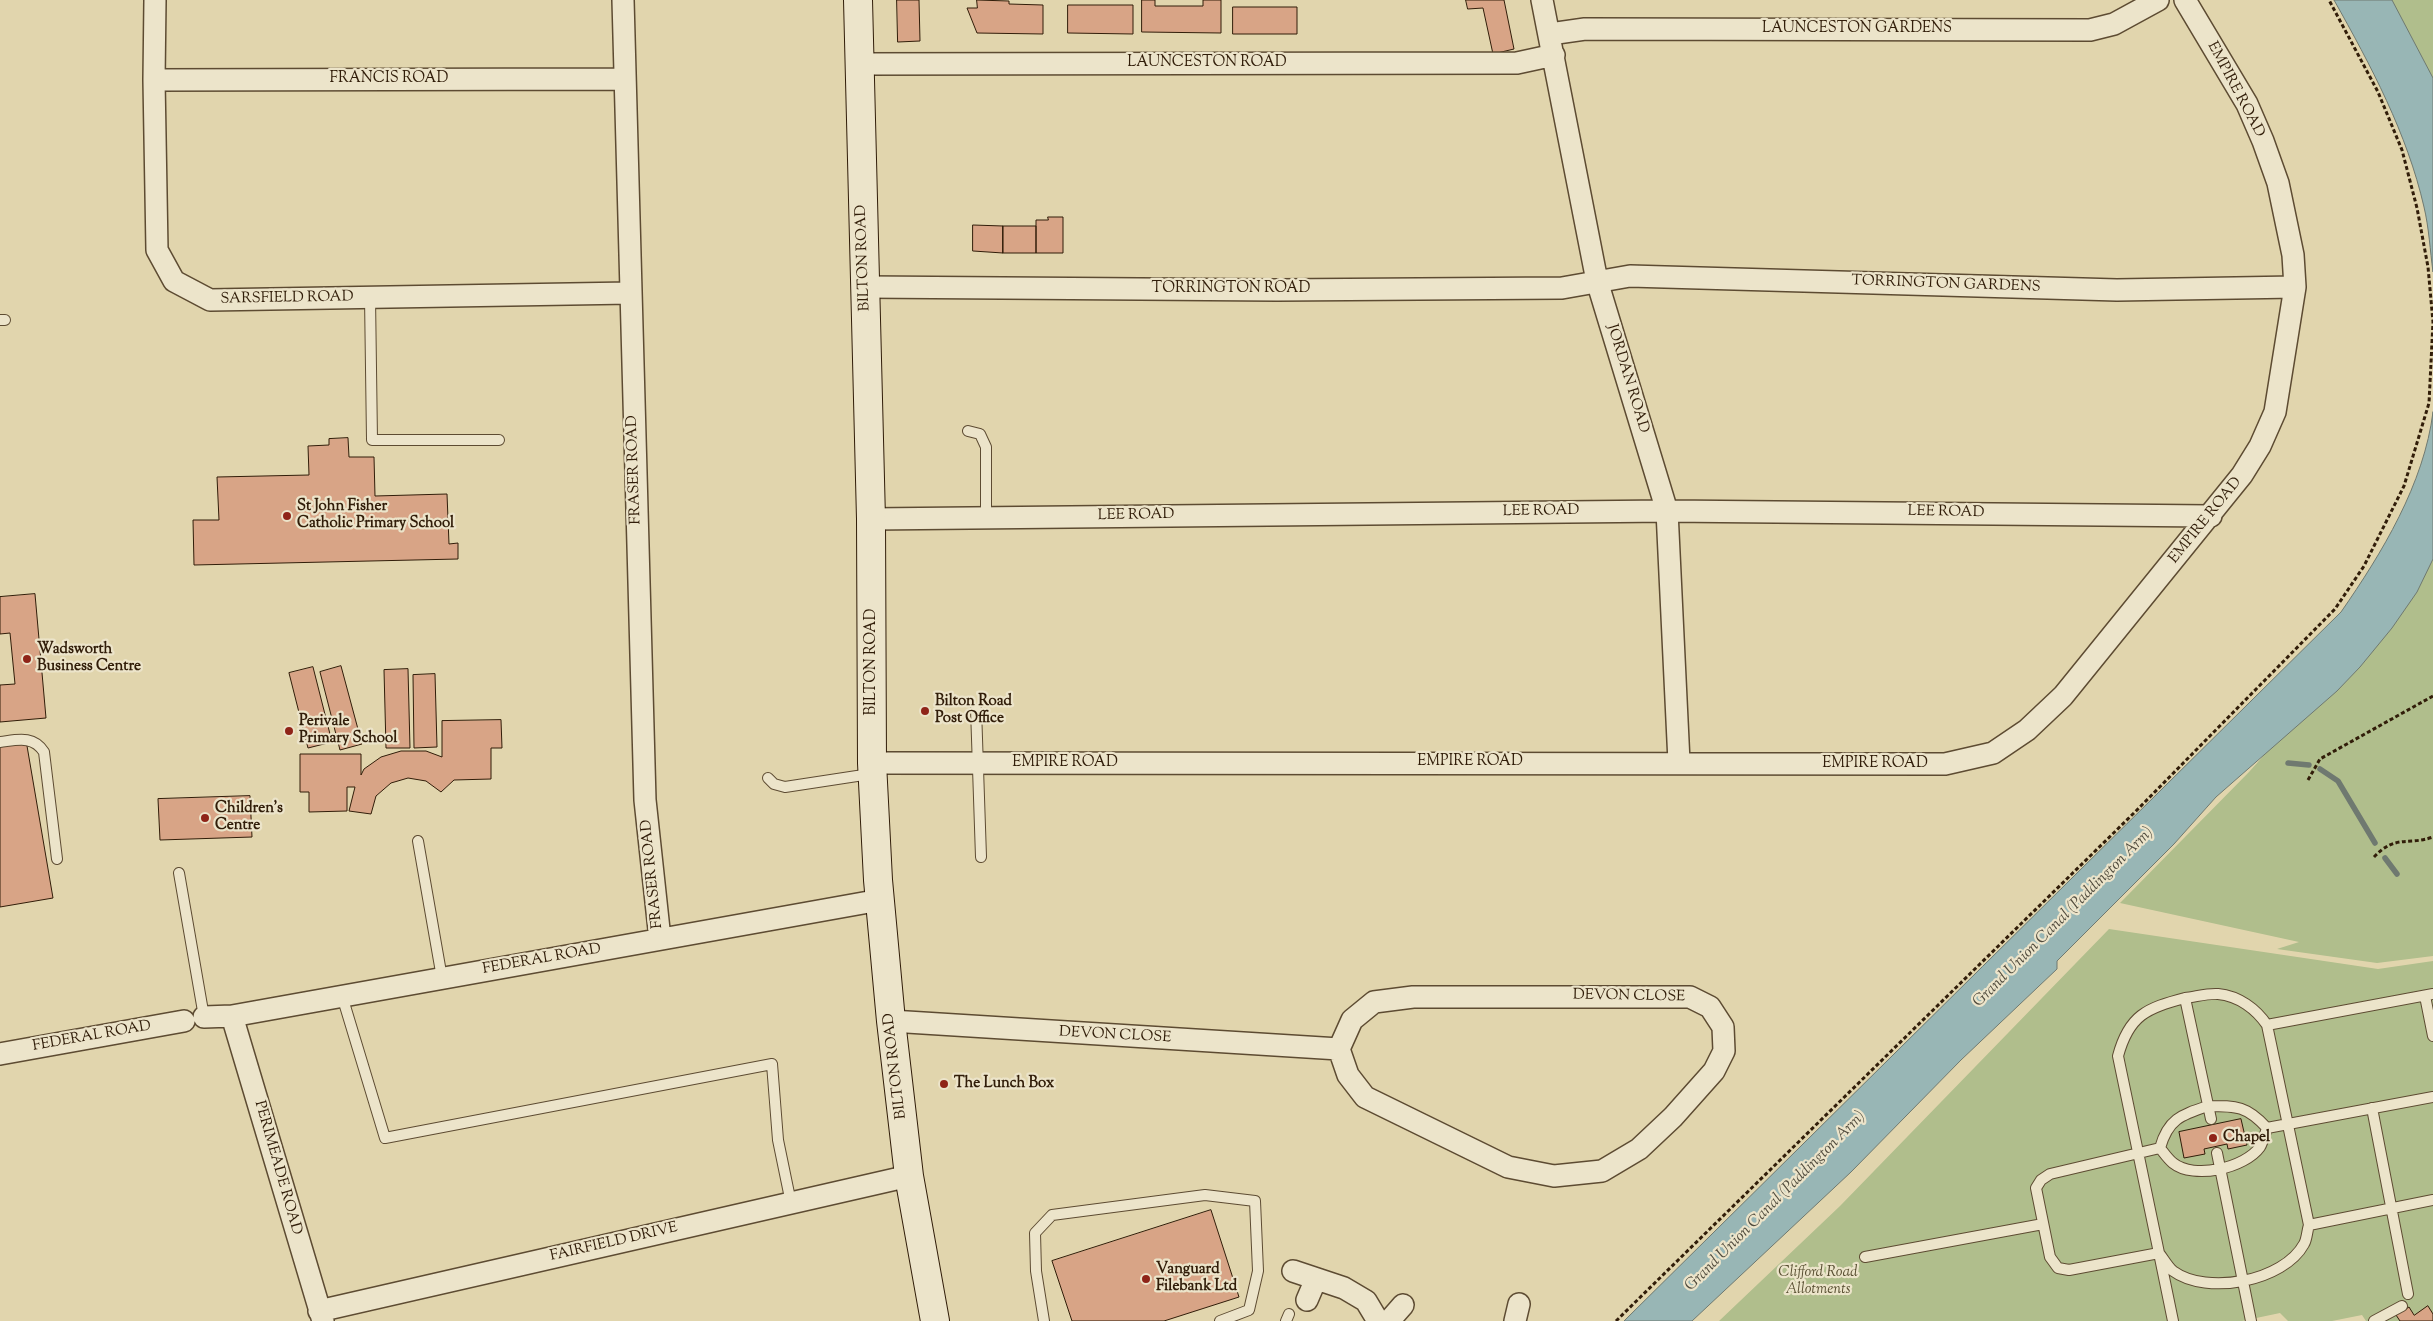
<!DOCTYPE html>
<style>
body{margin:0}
canvas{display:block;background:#e1d5ad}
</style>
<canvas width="2433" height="1321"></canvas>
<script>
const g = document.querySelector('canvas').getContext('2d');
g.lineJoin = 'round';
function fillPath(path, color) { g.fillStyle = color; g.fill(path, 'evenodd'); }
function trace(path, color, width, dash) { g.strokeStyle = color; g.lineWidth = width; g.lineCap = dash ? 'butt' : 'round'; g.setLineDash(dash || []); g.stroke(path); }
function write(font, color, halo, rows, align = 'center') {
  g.font = font + ' "Sorts Mill Goudy",serif'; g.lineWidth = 4.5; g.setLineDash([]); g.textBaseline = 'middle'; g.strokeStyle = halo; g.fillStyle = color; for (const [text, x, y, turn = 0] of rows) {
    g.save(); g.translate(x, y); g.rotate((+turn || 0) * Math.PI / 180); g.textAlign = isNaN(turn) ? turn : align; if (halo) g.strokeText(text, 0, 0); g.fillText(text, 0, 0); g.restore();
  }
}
fillPath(new Path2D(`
 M2381 0H2433V113Z
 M2433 542V956L2377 963 2277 949 2299 942 2120 903 2249 772 2396 607Z
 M2109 929 2378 969 2433 961V1321H2366L2362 1315 2332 1321H2288L2280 1313 2242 1321H1719L1840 1206Z`), '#b0be8c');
const water = new Path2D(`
 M2334 0H2392L2433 78V272C2430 250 2429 228 2424 207 2407 133 2371 66 2334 0Z
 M2433 412V559L2417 592 2392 628 2360 667 2337 691 2216 797 2174 844 2057 961V969L1961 1060 1851 1172 1692 1321H1624L2341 612C2382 553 2424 484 2433 412Z`);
fillPath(water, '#98b6b5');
trace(water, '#6f7970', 1);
trace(new Path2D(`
 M2288 763 2309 765
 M2320 769 2338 781 2375 843
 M2385 858 2397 874`), '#6f7970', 5.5);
const building = new Path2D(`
 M897 0H919L920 41 898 42Z
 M977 0 1009 1V4L1043 5V34L977 33 967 8H977Z
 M1142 0H1155V6H1203V0H1221V33L1142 32Z
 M1466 0H1504L1514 49 1493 54 1483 8 1468 9Z
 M1068 5H1133V34L1068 33Z
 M1233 7H1297V34H1233Z
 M1048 217H1063V253H1036V220H1048Z
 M973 225 1003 226V253L973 251Z
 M1003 226H1036V253H1003Z
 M348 438 349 457H374L375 496 447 494 449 544 458 543V559L194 565 193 520H219L217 477 309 475 308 446 329 445V439Z
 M35 594 46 718 0 722V685L15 684 10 633 0 634V597Z
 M341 666 362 744 340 750 320 672Z
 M313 667 332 742 308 748 289 673Z
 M408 669 410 748H386L384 670Z
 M435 674 437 747 414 748 413 675Z
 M501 720 502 748H491V779L454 780 441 792 426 781 408 778 391 783 376 796 371 814 349 811 355 787H347V811L309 812V792H300V754H361V775L364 769 381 757 401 751H426L442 757V721Z
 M26 740 53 898 0 907V744Z
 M250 796 252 837 160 840 158 799Z
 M2241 1119 2247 1145 2228 1149 2227 1144 2204 1149 2205 1154 2184 1158 2179 1132Z
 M1211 1210 1239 1297 1164 1321H1072L1052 1261Z
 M2428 1306 2433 1314V1321H2400L2396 1315 2409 1307 2414 1315Z`);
fillPath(building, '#d8a486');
trace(building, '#311d09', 1);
const lane = new Path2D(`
 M370 297 372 440H499
 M0 320H5
 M968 431 980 434 986 447V517
 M976 709 981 857
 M0 742C17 740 33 735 44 752L57 859
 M768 778 774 784 785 787 870 774
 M418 841 442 978
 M179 873 204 1017
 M342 996 385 1138 772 1064 778 1140 791 1203
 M2425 996 2433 1036
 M2185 998C2147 1008 2129 1015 2118 1056L2159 1253C2163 1258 2168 1267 2173 1271 2207 1296 2284 1281 2304 1244 2307 1239 2307 1231 2309 1225L2267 1025C2256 1009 2239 996 2218 994 2208 993 2195 997 2185 998L2211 1119
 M2267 1025 2433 994
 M2208 1106C2237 1106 2247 1106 2267 1128 2265 1134 2263 1142 2260 1147 2245 1168 2194 1180 2173 1163 2168 1159 2164 1153 2160 1148 2168 1119 2181 1115 2208 1106Z
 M2372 1108 2408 1294
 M2267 1128 2433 1097
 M2160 1148 2050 1174 2041 1180 2036 1188 2050 1257 2058 1268 2069 1270 2159 1253 2173 1321
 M2217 1153 2251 1321
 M2309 1225 2433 1200
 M1865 1257 2043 1224
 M1044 1321 1036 1271 1035 1233 1052 1215 1205 1195 1255 1201 1258 1271 1249 1310 1220 1321
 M1286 1321 1289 1314
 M2374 1321 2402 1306`);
const street = new Path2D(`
 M155 0 154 80 157 250 174 281 210 300 630 293
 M623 0 645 800 660 939
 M1542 0 1597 281 1667 511 1679 762
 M1550 34 1585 29 2090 30 2114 24 2158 0
 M859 64 1517 63 1554 55
 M154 80 625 79
 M865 287 1277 290 1562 288 1630 276 2117 290 2295 287
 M871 519 1667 511 2211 516
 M872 763 1945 764 1993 753 2027 730 2063 696 2242 475 2260 446 2275 412 2295 287 2293 255 2278 183 2263 141 2247 104 2185 0
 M1413 997H1690L1710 1007 1723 1027 1724 1051 1714 1071 1673 1117 1639 1149 1602 1171 1554 1176 1508 1167 1365 1097 1348 1075 1339 1049 1352 1020 1374 1002Z
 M232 1016 323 1321
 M204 1017 232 1016 880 900
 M891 1021 1339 1049
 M0 1054 184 1021
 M1293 1271 1344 1288 1366 1301 1378 1321
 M1307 1300 1316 1279
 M319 1311 909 1176
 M1389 1321 1403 1305
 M1515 1321 1519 1304`);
const secondary = new Path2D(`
 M858 0 871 519 872 763 878 880 891 1021 909 1176 935 1321`);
trace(lane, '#5d4b32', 12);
trace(street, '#5d4b32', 24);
trace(secondary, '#311d09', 30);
trace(new Path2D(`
 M2308 780 2320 759 2433 696
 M2374 857C2396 834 2407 846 2433 837
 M1616 1321 2136 811 2335 609 2364 566 2404 486 2429 403 2433 322 2428 267 2417 208 2402 150 2378 92 2329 0`), '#311d09', 3, [4, 2.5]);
trace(lane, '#ece4ca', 10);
trace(street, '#ece4ca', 21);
trace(secondary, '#ece4ca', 28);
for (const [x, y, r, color] of [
 [287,516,5,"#8f2418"],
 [27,659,5,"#8f2418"],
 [925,711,5,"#8f2418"],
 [289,731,5,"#8f2418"],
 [205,818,5,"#8f2418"],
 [944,1084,5,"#8f2418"],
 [2213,1138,5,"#8f2418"],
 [1146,1279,5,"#8f2418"]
]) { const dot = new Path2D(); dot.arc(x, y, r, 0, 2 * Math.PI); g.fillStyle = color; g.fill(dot); trace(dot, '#ece4ca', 2); }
write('15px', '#311d09', '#ece4ca', [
 ["LAUNCESTON GARDENS",1857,29],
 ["LAUNCESTON ROAD",1207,63],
 ["FRANCIS ROAD",389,79],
 ["EMPIRE ROAD",2235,90,62],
 ["BILTON ROAD",864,258,-92],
 ["TORRINGTON GARDENS",1946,285,2],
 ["TORRINGTON ROAD",1231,289],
 ["SARSFIELD ROAD",287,299,-1],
 ["JORDAN ROAD",1627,379,73],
 ["FRASER ROAD",635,470,-92],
 ["LEE ROAD",1541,512,-1],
 ["LEE ROAD",1946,513,1],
 ["LEE ROAD",1136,516,-1],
 ["EMPIRE ROAD",2206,521,-51],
 ["BILTON ROAD",872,662,-90],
 ["EMPIRE ROAD",1470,762],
 ["EMPIRE ROAD",1065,763],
 ["EMPIRE ROAD",1875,764],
 ["FRASER ROAD",653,874,-96],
 ["FEDERAL ROAD",542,960,-10],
 ["DEVON CLOSE",1629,997,1],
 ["DEVON CLOSE",1115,1036,3],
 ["FEDERAL ROAD",92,1037,-10],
 ["BILTON ROAD",896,1066,-97],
 ["PERIMEADE ROAD",277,1168,74],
 ["FAIRFIELD DRIVE",614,1243,-13]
]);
write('bold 15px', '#311d09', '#ece4ca', [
 ["St John Fisher",297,507],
 ["Catholic Primary School",297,524],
 ["Wadsworth",37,650],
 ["Business Centre",37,667],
 ["Bilton Road",935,702],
 ["Post Office",935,719],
 ["Perivale",299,722],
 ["Primary School",299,739],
 ["Children's",215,809],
 ["Centre",215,826],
 ["The Lunch Box",954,1084],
 ["Chapel",2223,1138],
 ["Vanguard",1156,1270],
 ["Filebank Ltd",1156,1287]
], 'left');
write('italic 15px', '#574d30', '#ece4ca', [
 ["Clifford Road",1818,1273],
 ["Allotments",1818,1290]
]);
write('italic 16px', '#504b3d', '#ece4ca', [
 ["Grand Union Canal (Paddington Arm)",2064,918,-45],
 ["Grand Union Canal (Paddington Arm)",1776,1202,-45]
]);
</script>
